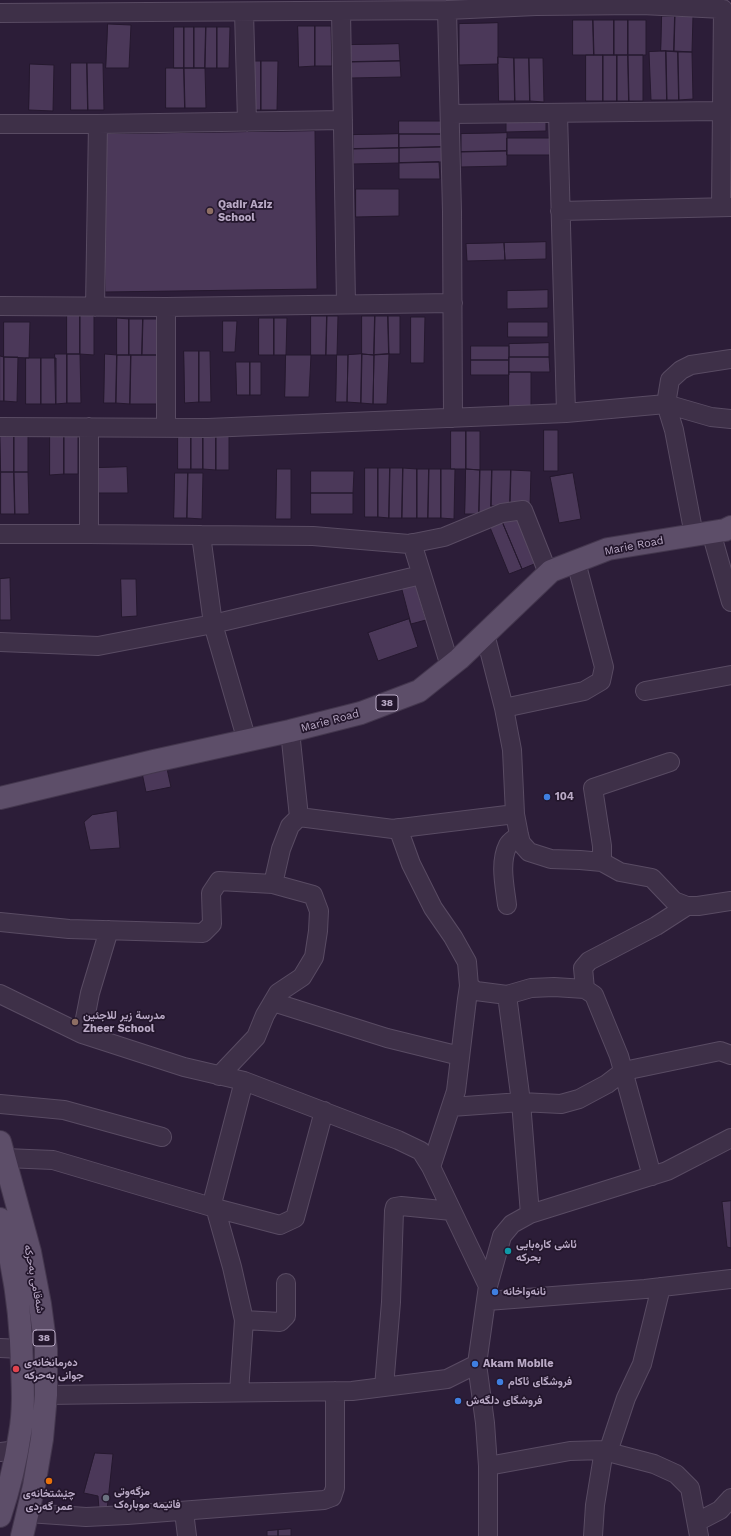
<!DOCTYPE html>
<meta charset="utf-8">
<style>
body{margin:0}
canvas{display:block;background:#2c1d38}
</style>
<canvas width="731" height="1536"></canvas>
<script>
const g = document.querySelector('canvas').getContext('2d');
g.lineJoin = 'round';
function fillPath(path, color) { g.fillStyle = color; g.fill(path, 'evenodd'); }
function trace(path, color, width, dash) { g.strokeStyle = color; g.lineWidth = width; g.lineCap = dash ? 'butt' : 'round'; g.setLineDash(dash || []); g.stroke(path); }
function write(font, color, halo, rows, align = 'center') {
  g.font = font + ' "Work Sans",Vazirmatn,sans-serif'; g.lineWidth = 3.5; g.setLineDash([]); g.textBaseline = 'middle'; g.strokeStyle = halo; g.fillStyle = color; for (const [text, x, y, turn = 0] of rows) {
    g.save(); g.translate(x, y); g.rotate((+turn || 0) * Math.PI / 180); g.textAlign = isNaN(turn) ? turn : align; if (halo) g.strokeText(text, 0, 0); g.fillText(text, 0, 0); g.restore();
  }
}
const building = new Path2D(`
 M662 16H675L674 51H661Z
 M675 16H693L692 52 674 51Z
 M573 20H593L594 55H573Z
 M593 20H614V55H594Z
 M614 20H628V55H614Z
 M628 20H646V55H628Z
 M498 23V64L459 65V24Z
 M108 24 131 25 129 68H106Z
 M298 26H315V66L299 67Z
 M315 26H331L332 66H315Z
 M174 27H184V68H174Z
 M184 27H194V68H184Z
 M194 27H206L205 68H194Z
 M206 27H217V68H205Z
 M217 27H230L229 68H217Z
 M399 44 400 61 351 62 350 45Z
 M666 51 678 52 679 100H667Z
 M666 51 667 100H651L649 52Z
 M678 52H692L693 99 679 100Z
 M586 55H603V101H586Z
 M603 55H617V101H603Z
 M617 55H628L629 101H617Z
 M628 55H643V101H629Z
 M498 57 514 58 515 101H499Z
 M514 58H529L530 101H515Z
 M529 58H543L544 102 530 101Z
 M245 61H261V110H245Z
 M261 61H278L277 110H261Z
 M400 61 401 77 351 78V62Z
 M71 63H87L88 110H71Z
 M87 63H103L104 110H88Z
 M30 64 54 65 53 111 29 110Z
 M166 68H184L185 108H166Z
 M184 68H205L206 108H185Z
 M546 114V131L506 132V115Z
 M399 121H442V134H399Z
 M315 131 317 289 105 292 103 134Z
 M507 133V151L461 152V134Z
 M399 134V148L353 149V135Z
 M399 134H442V147L399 148Z
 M507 138H550L551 155H507Z
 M442 147V162L399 163V148Z
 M399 148V163L353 164V149Z
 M507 151V166L461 167V152Z
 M439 162 440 179H399V163Z
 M356 189H399V216L356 217Z
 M546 242V259L505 260 504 243Z
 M504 243 505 260 467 261 466 244Z
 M548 290V308L507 309V291Z
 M67 313H80V354H67Z
 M80 313H94V355L80 354Z
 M311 316H327L326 355H311Z
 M327 316H338L337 355H326Z
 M362 316H375L374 355 362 354Z
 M375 316H388L389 354 374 355Z
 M388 316H400V354H389Z
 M411 317H425L424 363H411Z
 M117 318 129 319V355H117Z
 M259 318H274V355H259Z
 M274 318H287L286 355H274Z
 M129 319H143L142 355H129Z
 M143 319H158V355H142Z
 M223 321H237L235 352H223Z
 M4 322H30L29 358 4 357Z
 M508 322H548V337H508Z
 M549 343V357H509V344Z
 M471 346H509V360H471Z
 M184 351H199V402L185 403Z
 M199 351H210L211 402H199Z
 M55 354H67V403L56 404Z
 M67 354H80L81 403H67Z
 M105 354 117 355 116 403H104Z
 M362 354 361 403 347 402 348 355Z
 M362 354 374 355 373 404 361 403Z
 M389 354 387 404H373L374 355Z
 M117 355H131L130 404 116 403Z
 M131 355H158L157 404H130Z
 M286 355H311L309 397H285Z
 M337 355H348L347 402H336Z
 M0 356 4 357V401H0Z
 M4 357H18L17 402 4 401Z
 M509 357H549L550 372H509Z
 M26 358H41V404H26Z
 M41 358H56V404H41Z
 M471 360H509V375H471Z
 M236 362H250V395H237Z
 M250 362H261V395H250Z
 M509 372H531V408H509Z
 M0 430H14V472H1Z
 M14 430H28V472H14Z
 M178 430H191V469H178Z
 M191 430H203V469H191Z
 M203 430 216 431V470L203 469Z
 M544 430H558V471H544Z
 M216 431H229V470H216Z
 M451 431H466V469H451Z
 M466 431H480V470L466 469Z
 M50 432H64V474L50 475Z
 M64 432H78V474H64Z
 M127 467 128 493H96V468Z
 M365 468H378V517H365Z
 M378 468H390L389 518 378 517Z
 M390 468H403L402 518H389Z
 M403 468 417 469V518H402Z
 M277 469H291V519H276Z
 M417 469H429L428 518H417Z
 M429 469H441V518H428Z
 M441 469H455L454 519 441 518Z
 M466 469 480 470 479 514H465Z
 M480 470H492L491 514H479Z
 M492 470H511L510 506H491Z
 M511 470 531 471 530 506H510Z
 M311 471H354L353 493H311Z
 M1 472H14L15 514H1Z
 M14 472H28L29 514H15Z
 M175 473H188L187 518H174Z
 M188 473H203L202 519 187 518Z
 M573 473 581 519 559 523 550 477Z
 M311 493H353V514H311Z
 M518 513 539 562 522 569 501 519Z
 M501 519 522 569 509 574 489 525Z
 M10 578 11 620H0V579Z
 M121 579H136L137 616 122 617Z
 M415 582 426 620 411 624 401 586Z
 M409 619 418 647 378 661 368 633Z
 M166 764 171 787 146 792 141 768Z
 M117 811 120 848 90 850 84 822 92 815Z
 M731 1201V1248L727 1247 722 1202Z
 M95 1453 113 1454 107 1510 99 1509 98 1496 84 1493Z
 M291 1529V1536H278V1530Z
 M278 1530V1536H267V1531Z`);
fillPath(building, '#4b3859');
trace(building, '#25182e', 1);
const minor = new Path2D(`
 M341 11 346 304
 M244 12 247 122
 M0 13 447 10
 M558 113 566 413
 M450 114 721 111
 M0 124H98L343 120
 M560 211 731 207
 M0 306 166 307 453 303
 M95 307 98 124
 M453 418 452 212 447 10 536 6 642 5 723 9 721 207
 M0 427 208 428 566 413 666 404 711 417 731 419
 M89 427V534
 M166 428V307
 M711 532 731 602
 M0 534H89L313 536 409 544 444 537 502 513 523 510 548 573
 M201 535 213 624 247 741
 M694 535 674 430 666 404 670 380 681 370 691 365 731 359
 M412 543 450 666
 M485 634 504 708 512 750 515 814 519 835 521 843 529 852 551 859 580 860 602 862 620 872 652 878 674 901 687 906H698L731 901
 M0 642 98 646 213 624 421 575
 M645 691 731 675
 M504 708 584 691 601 681 604 667 576 562
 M299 817 393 829 515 814
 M398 828 411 864 433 908 453 937 467 962 469 986 476 991 507 995 531 988 554 987 585 989 594 995 619 1056 652 1176
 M602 862V846L593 788 670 762
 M273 884 281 849 290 826 299 817 290 731
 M507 905C505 887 499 863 508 845 510 841 516 838 519 835
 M0 922 69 929 203 933 212 924 211 893 219 881 273 884 313 895 319 911 318 931 314 957 302 977 278 993 265 1015 256 1037 219 1076
 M585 989 583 968 589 961 656 926 687 906
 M0 994 82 1034 184 1067 244 1081 398 1140 421 1151 431 1167 488 1286
 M507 995 521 1102 530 1214
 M273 1002 387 1038 460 1056
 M82 1034 90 993 109 930
 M0 1104 64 1110 162 1137
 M451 1107 521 1102 561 1104 579 1099 607 1084 624 1071 720 1051 731 1055
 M5 1158 53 1160 215 1208 280 1225 295 1218 324 1111
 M431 1167 456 1091 467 999 469 986
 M487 1301 645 1289 731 1279
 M244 1320 280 1322 286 1316V1283
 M0 1348 22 1349
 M477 1364 485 1423 488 1466V1536
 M384 1387 391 1302 394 1211 395 1207 401 1206 452 1211
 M239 1392 244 1320 232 1267 213 1200 244 1081
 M46 1395 352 1391 447 1379 477 1364 488 1286 502 1236 512 1224 530 1214 667 1171 731 1138
 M0 1452 17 1450
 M608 1452 626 1398 642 1364 661 1287
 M488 1466 570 1451 604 1450 608 1452 654 1464 676 1474 690 1488 699 1536
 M184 1512 187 1536
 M28 1513 86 1517 127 1515 324 1500 332 1497 335 1488V1391
 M697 1522 720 1510 731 1498
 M593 1536 595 1505 604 1450`);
const major = new Path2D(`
 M0 798 154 761 290 731 361 713 419 691 459 659 551 571 608 549 725 530 731 527
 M0 1142 30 1252 40 1304 46 1349V1395L42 1439 34 1486 22 1536
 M0 1219C15 1267 21 1316 22 1366 23 1389 24 1411 20 1433 16 1461 9 1489 0 1516`);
trace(minor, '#594b63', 20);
trace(major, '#44374e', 24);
trace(minor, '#3e3048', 18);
trace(major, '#5d4e69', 22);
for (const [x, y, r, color] of [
 [210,211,4,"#8d6e63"],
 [547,797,4,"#3f7fe0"],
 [75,1022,4,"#8d6e63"],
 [508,1251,4,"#0f9aa8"],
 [495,1292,4,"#3f7fe0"],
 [475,1364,4,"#3f7fe0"],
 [16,1369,4,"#e0444e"],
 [500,1382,4,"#3f7fe0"],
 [458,1401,4,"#3f7fe0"],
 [49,1481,4,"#e8710a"],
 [106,1498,4,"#6b7280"]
]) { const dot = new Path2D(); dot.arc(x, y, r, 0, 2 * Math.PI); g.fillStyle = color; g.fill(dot); trace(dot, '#23162c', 1.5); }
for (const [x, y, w] of [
 [387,703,22],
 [44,1338,22]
]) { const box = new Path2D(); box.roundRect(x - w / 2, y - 8, w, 16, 3); g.fillStyle = '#23162c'; g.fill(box); trace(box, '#baaac6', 1); }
write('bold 10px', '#baaac6', null, [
 ["38",387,703],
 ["38",44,1338]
]);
write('bold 11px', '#baaac6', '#23162c', [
 ["Qadir Aziz",218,205],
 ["School",218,218],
 ["104",555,797],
 ["مدرسة زير للاجئين",83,1016],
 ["Zheer School",83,1029],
 ["ئاشی کارەبایی",516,1245],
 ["بحرکە",516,1258],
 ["نانەواخانە",503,1292],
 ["دەرمانخانەی",24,1363],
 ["جوانی بەحرکە",24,1376],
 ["Akam Mobile",483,1364],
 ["فروشگای ئاکام",508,1382],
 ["فروشگای دلگه‌ش",466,1401],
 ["مزگەوتی",114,1492],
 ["فاتیمە موبارەک",114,1505],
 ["چێشتخانەی",49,1494,"center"],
 ["عمر گەردی",49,1507,"center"]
], 'left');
write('11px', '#baaac6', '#23162c', [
 ["Marie Road",634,546,-11],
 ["Marie Road",330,721,-15],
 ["شەقامی بەحرکە",34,1279,79]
]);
</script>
